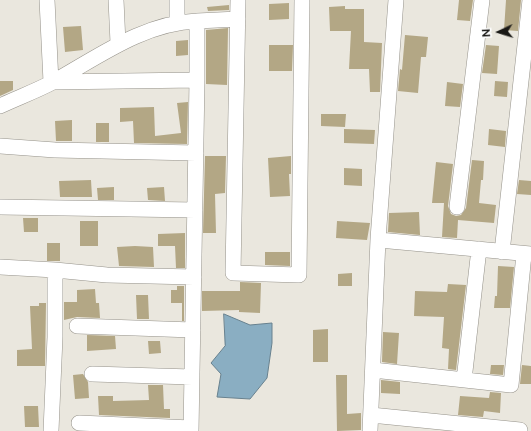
<!DOCTYPE html>
<style>
body{margin:0}
#map{position:relative;width:531px;height:431px;overflow:hidden;background:#eae7de;font-family:Raleway,sans-serif}
canvas{display:block}
.north{position:absolute;left:479px;top:12px;width:40px;height:40px;-webkit-text-stroke:3px #fff;paint-order:stroke;rotate:266deg;font-size:11px;font-weight:700;line-height:16px;text-align:center;color:#1a1916}
.north::after{content:'';display:block;margin:auto;width:14px;height:18px;background:#1a1916;clip-path:polygon(50% 0,100% 100%,50% 72%,0 100%)}
</style>
<div id="map">
<canvas width="531" height="431"></canvas>
<div class="north">N</div>
</div>
<script>
const g = document.querySelector('canvas').getContext('2d');
g.lineJoin = 'round';
function fillPath(path, color) { g.fillStyle = color; g.fill(path, 'evenodd'); }
function trace(path, color, width, dash) { g.strokeStyle = color; g.lineWidth = width; g.lineCap = dash ? 'butt' : 'round'; g.setLineDash(dash || []); g.stroke(path); }
const water = new Path2D(`
 M224 314 250 325 272 323V343L267 378 250 399 217 397 221 374 211 363 225 346Z`);
fillPath(water, '#8aaec2');
trace(water, '#68818e', 1);
fillPath(new Path2D(`
 M459 0H473L470 21 457 20Z
 M506 0H521L518 31 504 30Z
 M289 3V19L269 20V4Z
 M229 5V10L208 11 207 7Z
 M345 6V9H364V42L382 43 380 92H370L369 69H349L351 31H330L329 7Z
 M81 26 83 50 65 52 63 27Z
 M228 28 227 85 206 84V30Z
 M405 35 428 37 426 57H421L418 93 398 91 400 69 402 70Z
 M188 40V55L176 56V41Z
 M269 45H293L292 71H269Z
 M486 45 499 46 497 74 482 73Z
 M0 81H13V90L0 96Z
 M495 81 508 82 507 97 494 96Z
 M447 82 463 84 460 107 445 106Z
 M188 102 187 144 134 143 133 121 120 122V108L154 107 155 136 181 133 177 103Z
 M321 114H346L345 127 321 126Z
 M72 120V141H56L55 121Z
 M96 123H109V142H96Z
 M344 129 375 130 374 144 344 143Z
 M489 129 506 131 505 147 488 145Z
 M205 156H226L225 193 215 194 216 233H203Z
 M291 156V174H289L290 196 270 197 268 158Z
 M472 160 484 161 483 180H481L479 203 496 205 494 223 458 220 457 238 442 237 444 203H432L436 162 453 164 448 206 451 214 456 216 461 215 466 208Z
 M344 168 362 169V186L344 185Z
 M91 180 92 197H60L59 181Z
 M519 180 531 181V195L517 194Z
 M114 187V200H98L97 188Z
 M164 187 165 201 148 200 147 188Z
 M419 212 420 235 388 232 389 213Z
 M23 218H38V232H24Z
 M80 221H98V246H80Z
 M337 221 370 223 367 240 336 238Z
 M185 233V268H176L175 246H158V234Z
 M47 243H60V261H47Z
 M135 246 153 247 154 267 119 266 117 247Z
 M265 252H290V266L265 265Z
 M498 266 514 267 510 308H494L495 296H497Z
 M352 273V286H338V274Z
 M240 282 261 283 260 313 239 312V310L202 311V291H240Z
 M448 284 466 285 456 370 448 369 449 349 442 348 444 317 414 316 415 291 447 292Z
 M177 286H184V321H182V303H171V290H177Z
 M95 289 96 303H99L100 318 77 317 64 320V302H77V290Z
 M136 295H148L149 319H137Z
 M39 303H46L45 366H17V350L32 349 30 306H39Z
 M328 329V362H313V330Z
 M383 332 399 333 397 364 382 362Z
 M87 335 115 336 116 349 87 351Z
 M148 341H160L161 353 149 354Z
 M491 365H504L503 375 490 374Z
 M522 365 531 366V384H520Z
 M83 374 88 382 89 398 75 399 73 375Z
 M336 375H347V414L361 413V430L337 431Z
 M381 380 400 382V394L381 393Z
 M148 385H163L164 409H170V418L99 415 98 396H113V401L149 400Z
 M490 392 501 393 500 413 484 411 483 417 458 415 460 396 489 398Z
 M24 406H38L39 427H25Z`), '#b3a785');
const street = new Path2D(`
 M47 0 51 82 197 80
 M116 0 118 43
 M238 0 233 273 299 275 302 0
 M177 21V0
 M197 21 238 19
 M0 106C17 98 36 91 53 82 98 57 143 23 197 21V80L191 431
 M0 146 55 150 196 153
 M0 207 195 210
 M457 207 482 0
 M379 240 531 254
 M502 252 530 0
 M0 267 55 270 107 275 194 277
 M77 326 193 330
 M373 370 511 385 524 254
 M92 374 192 377
 M464 380 479 249
 M371 415 520 430
 M79 423 191 428
 M51 431 55 337V270
 M370 431 378 239 396 0`);
trace(street, '#95928a', 16);
trace(street, '#fff', 15);
</script>
